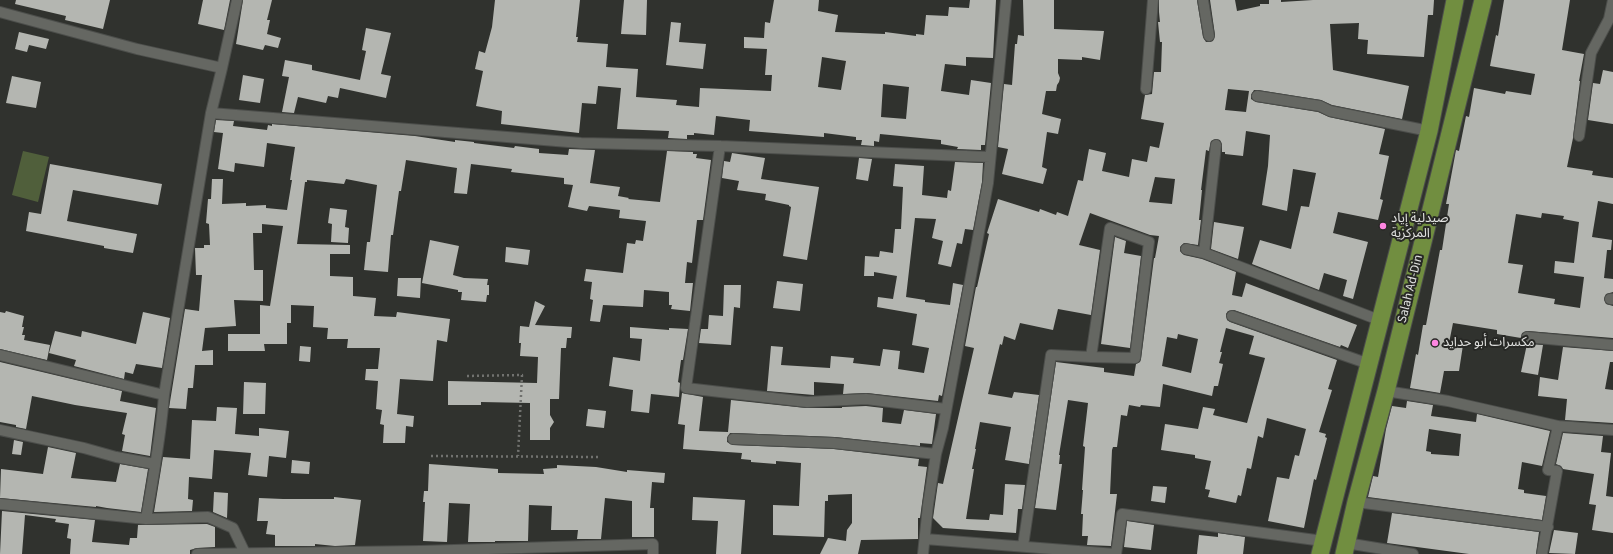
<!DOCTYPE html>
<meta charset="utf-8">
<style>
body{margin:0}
canvas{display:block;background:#30322e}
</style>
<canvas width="1613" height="554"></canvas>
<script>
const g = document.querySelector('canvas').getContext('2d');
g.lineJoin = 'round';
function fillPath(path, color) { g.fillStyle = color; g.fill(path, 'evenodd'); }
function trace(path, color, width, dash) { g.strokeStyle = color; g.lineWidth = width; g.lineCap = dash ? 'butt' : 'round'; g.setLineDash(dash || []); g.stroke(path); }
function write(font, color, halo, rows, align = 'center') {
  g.font = font + ' "Source Sans 3","Noto Sans Arabic",sans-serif'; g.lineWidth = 4; g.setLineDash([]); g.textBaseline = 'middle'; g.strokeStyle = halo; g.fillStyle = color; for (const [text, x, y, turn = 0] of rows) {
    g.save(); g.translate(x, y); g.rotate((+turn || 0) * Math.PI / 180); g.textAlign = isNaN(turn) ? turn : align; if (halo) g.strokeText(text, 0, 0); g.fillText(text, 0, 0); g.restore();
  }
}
fillPath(new Path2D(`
 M23 151 49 157 38 202 12 195Z`), '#505f3b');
fillPath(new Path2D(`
 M16 0H110L103 29 65 20 66 16 15 4Z
 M203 0H230L224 30 198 24Z
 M243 0H272L267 20H270L267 34 281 38 278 48 265 45 263 50 236 44Z
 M495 0H580L576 37H578L577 42 608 44 606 67 638 69 636 97 677 100 676 105 699 107 700 88 771 91 772 75H765L767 49 744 48V37L764 38 765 22 770 23 774 0H819L818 11 838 15 835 32 885 34V32L916 36V34L924 35 926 15 948 16 949 7 969 8 970 0H996L993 58 966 57V66L945 64 941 91 969 95 971 80 991 83 985 145H981V150L957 149 958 147 941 144V140L880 134 879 142 874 141V146L861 145 862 140H856V137L824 133V137L749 131 750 120 716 116 714 135 694 133V135H687V139L668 138 669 131 617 129 621 88 598 86 596 104 582 103 579 133 501 124 502 111 476 106 483 71 475 69 479 51 485 53 492 27ZM822 57 846 61 841 90 818 87ZM883 84 909 87 906 119 881 117Z
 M624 0H647L646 35 621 34Z
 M1023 0H1054V29L1104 31 1100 60 1082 57V60L1058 59V73L1060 78 1059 82 1057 85 1056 91H1046L1042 114 1061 119 1058 134 1047 132 1042 167 1047 169 1043 184 1002 174 1008 149 998 147 1004 84 1012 85 1015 44H1017L1018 35 1024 36Z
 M1159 0H1197L1203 37 1206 42H1210L1213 41 1215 35 1210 0H1235L1237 11 1260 6V4H1269V0H1281V2L1313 0H1434L1433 15H1428L1424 57 1367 54 1368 40 1358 39 1359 23 1330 24 1333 70 1409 86 1402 119 1332 105 1321 100 1258 90H1254L1251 95V99L1256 102 1318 112 1329 117 1385 129 1379 154 1389 156 1380 199 1383 200 1378 220 1338 212 1333 233 1368 242 1353 299 1343 296 1347 280 1324 273 1319 290 1252 264 1260 240 1291 249 1301 206 1309 207 1316 173 1293 169 1287 211 1262 205 1268 166 1270 135 1246 131 1243 156 1225 154V152H1222V145L1220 140 1216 139 1211 141 1209 151 1206 150 1201 190H1202L1199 220H1201L1198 245 1184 243 1180 247V251L1184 255 1202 259 1236 272 1232 295 1242 297 1246 283 1357 325 1348 348 1341 345 1340 347 1234 310 1228 311 1226 314 1227 320 1230 322 1337 360 1328 389 1332 390 1319 432 1326 434 1325 437 1327 438 1316 480 1314 479 1304 528 1268 521 1277 477 1289 479 1295 455 1299 456 1306 429 1267 418 1263 438 1258 436 1251 469 1247 468 1241 496 1238 495 1236 503 1208 497 1210 490 1205 489 1211 461 1195 458V455L1161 450 1165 424 1198 429 1203 407 1215 409 1213 415 1247 423 1265 358 1249 354 1254 336 1226 328 1220 352H1222L1219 363 1223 364 1218 386H1214L1212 396 1163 384 1160 407 1141 405 1140 407 1129 405 1127 416 1121 415 1117 447H1113L1112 450 1110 494H1117L1111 546 1087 545 1088 536H1082L1083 514H1081L1083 490H1082L1085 447 1083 446 1088 403 1068 400 1059 455H1060L1059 464H1062L1056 510 1035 508 1056 362 1104 368V372L1134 376 1136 364 1140 362 1141 359 1154 258H1155L1159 236 1150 235 1090 213 1079 245 1100 250 1091 315 1058 309 1053 330 1020 323 1015 340 1004 336 1002 345 1000 344 988 394 1012 398 1014 392 1039 395 1029 464 1005 460 1011 427 980 422 975 449H976L972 469H974L966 519 989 520 990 514 1003 515 1005 484 1025 485 1022 509H1018L1016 533 943 528 933 518 938 483 943 484 974 348 965 346 976 287H977L989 234 987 233 998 199 1039 212 1040 209 1056 215 1057 212 1068 216 1078 180 1083 181 1089 149 1106 153 1102 171 1129 177 1132 159 1147 162 1150 146 1159 148 1164 123 1141 119 1145 95 1152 94 1154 72H1161L1162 42H1160L1158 22H1160L1159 12ZM1228 89 1249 91 1246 112 1225 110ZM1155 177 1175 179 1172 204 1149 202ZM1178 334 1198 339 1191 373 1162 366 1167 337 1177 339Z
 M1504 0H1570L1562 50 1584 54 1579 81H1580L1573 138 1567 167 1593 171 1592 175 1613 178V204L1598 201 1592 237 1612 240 1611 250H1607L1604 278 1613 279V292L1606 294 1604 299 1606 304 1613 306V338L1528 331 1522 333 1521 338 1497 334V330L1453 323 1449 343 1463 345 1459 371H1444L1440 393 1410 388 1416 354 1418 355 1423 325H1426L1440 250H1442L1449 204H1446L1456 150 1459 151 1466 116 1469 117 1474 88 1505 94 1506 91 1531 95 1535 74 1490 66 1496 35 1498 36ZM1542 213 1564 216 1563 219 1579 222 1574 263 1555 261 1554 273 1584 277 1580 308 1554 304 1555 299 1518 293 1523 265 1508 263 1516 214 1541 218Z
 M671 22 681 23 679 42 706 44 703 69 666 65Z
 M366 28 391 33 381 74 391 76 386 98 340 88 338 98 328 96 326 103 298 97 294 113 282 112 289 77 282 76 285 60 312 65V70L360 80 366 51 362 50Z
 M19 32 49 39 46 49 29 45 27 52 15 49Z
 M1603 70 1613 72V124L1588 120 1593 83 1600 84Z
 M243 75 264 79 260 103 239 100Z
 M12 76 41 82 36 108 6 103Z
 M216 120 234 121 233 126 267 130 268 125 272 126V124L415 136 455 142V140L474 142V143L514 148 515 146 539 149V153L568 155 569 149 595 150 590 183 620 187 618 196 629 198 628 199 660 202 667 151 693 152V154H697L696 158 711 160 703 220H697L692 263 687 262 685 283H693L690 311 671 309 672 305H669V292L644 290 643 307 603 305 600 322 590 321 593 300 590 299 592 282 584 281 586 269 623 273 627 243 635 244 636 240 643 241 646 221 619 218 620 210 589 206 587 211 568 207 573 185 564 184V178L511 172 512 169 471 164 467 194 454 193 457 168 406 160 401 191H399L393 235H391L388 272 364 270 367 242H370L377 185 346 179 344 184 307 180V182H305L297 244 350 245V254H330V276L353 277V296L376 298 374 316 396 317 397 312 450 319 447 342 437 340 433 381 400 379 397 414 414 416 413 427 406 426 405 443H383L384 425 380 424 382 410 376 409 378 381 365 380 366 369H378L380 348H347L348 339H327L328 328 313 327 314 306 291 305V323H287V344H264L265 351H228V334H260V305L270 306 283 226 262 224V233H253L254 270H263V301L234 300 236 326 205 328 202 351 213 350V365H195L193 388H188L186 409 169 408 185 309 199 311 202 275H196L195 248H204V245H210L209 224 206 223 208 199H211L212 179H223L222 204 246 203V206L266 205V208L287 210 292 180H290L295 147 267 143 264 167 235 163 234 172 218 169 223 133 214 132Z
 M732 153 765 158 761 179 819 187 807 260 783 256 791 207 789 206V205L765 200 766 194 737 190 739 181 722 178 724 161 730 162Z
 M859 158 872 159 868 181 856 179Z
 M955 162 983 163 982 182 973 230 965 229 962 244 957 243 951 267 938 264 943 241 932 238 936 219 915 218 906 297 925 300V302L950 305 953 283 963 285 942 396 939 395 938 401 867 393 843 394 844 384 814 382V395L767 391 771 346 783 347 781 365 830 368 831 356 854 358 853 363 880 366 883 349 900 351 898 369 924 373 929 348 912 345 917 314 877 307 878 297 893 299 897 276 874 272V276H864L865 256 879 257 880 251 893 253 895 229H901L903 187 893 186 895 164 924 166 922 195 947 198 948 190 951 191Z
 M50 164 162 184 158 205 73 190 67 221 137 234 133 253 104 248V246L26 231 29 212 41 214Z
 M330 208 347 210 345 227 349 228 348 243 331 242 332 224 328 223Z
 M1214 222 1244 227 1238 259 1211 249Z
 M1115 237 1126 241 1124 253 1141 256 1130 348 1101 344Z
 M430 240 459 246 453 275 464 278 488 279 487 285H489V295H487L486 302 461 300 462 292H458V290L422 283Z
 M506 247 530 250 528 265 505 262Z
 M398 278H421L420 298 397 296Z
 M777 281 803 284 800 311 773 308Z
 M724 285H741L740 308 734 307 731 345 699 343 701 329H708L709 315 723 316Z
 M535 301 545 306 535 325 572 327 571 338H567L566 348H561L559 399H550V415L554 422 550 428V440H530V403L481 402V405H448V381L537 383 538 357 520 356 521 343H519L520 326 529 327Z
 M6 311 24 316 22 327H24L22 335H25L24 340 50 345 47 360 0 349V312L5 313Z
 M143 312 170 318 162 368 136 364 133 374 125 372 124 379 74 366 76 360 49 353 55 331 81 337 82 331 136 344Z
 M630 327 669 330V328L688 329 683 360H681L678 382 680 383 679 397 651 394 649 413 631 411 633 390 609 386 613 357 640 361 642 339 630 338Z
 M1527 344 1543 345 1538 375 1521 372Z
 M300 346 311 347 310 362 299 361Z
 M1563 347 1613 351V362H1610L1605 389 1613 390V423L1565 420 1567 399 1538 396 1540 377 1558 380Z
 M0 362 122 391 120 401 156 408 150 456 122 451 125 435 122 434 127 413 75 405 32 396 26 429 16 427V425L0 422Z
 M244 382 266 383 265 414H243Z
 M682 393 703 397 699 431 728 432 731 400 806 408H842V407L866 406 883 408 882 422 901 424 904 410 936 414 932 444 920 443V446L835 437 733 433H730L727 438V442L733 445 834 449 919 459 918 466 927 467 920 518H918V539L861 540 858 554H820L828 538 846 541 847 530 852 523V494L828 495V501H825L824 537 773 535V505L799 506 801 463 776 461V464L751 462V460L741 459 742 453 683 449 685 425 678 424Z
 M1407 401 1433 405 1431 416 1476 422 1477 414 1550 431 1542 466 1522 462 1518 489 1524 490V493L1546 496 1542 520 1368 497 1373 476 1378 477 1386 429 1392 406 1406 408ZM1429 429 1461 434 1459 456 1431 454V452L1426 451Z
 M217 407 237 408 235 434 259 436V428L289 431 286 458 269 456 267 477 248 475 251 453 214 450 212 479 189 477 188 499 193 500 192 511 154 512 163 457 190 459 192 420 216 421Z
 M588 409 606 411 604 428 586 426Z
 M1563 433 1603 436 1601 452 1611 453 1606 496 1613 497V533L1592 530 1596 505 1589 504 1594 474 1563 469 1561 466 1556 464Z
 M14 440 23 442 21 455 12 454Z
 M48 447 76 453 71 478 116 482 120 464 148 469 141 512 107 508 96 506V507L0 498 1 469 43 474Z
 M292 460 310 462 309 474 291 473Z
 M429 464 498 469V473L544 474 543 469 557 468V465L596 467 627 472V470L665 473 664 483 652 482 650 508H654V537H632V501L605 498 601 539H577L578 530H551L552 506 529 505 528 541H495V542H468L470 504 449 503 447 542 423 541 425 502H423L424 491H428Z
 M1153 486 1167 487 1165 503 1151 501Z
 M214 492 228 493 227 518 213 512Z
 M334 497 361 500 355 545 335 546 315 544V546H275V535L266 534 268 521H257L259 498 283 499H334Z
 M693 497 745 500 741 554H716L718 521 692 520Z
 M2 511 95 520 92 542 129 545 130 538H137L138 525 207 524 215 527V547L197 548 190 550V554H70L71 539 67 538 69 524 55 522 56 519 25 515 22 554H0Z
 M1392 513 1539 532 1536 554H1469L1387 543Z
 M1127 521 1154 525 1151 550 1124 547Z
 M1554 530 1578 533 1575 554 1549 553Z
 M1218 533 1245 537 1243 554H1197L1199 535 1218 537Z`), '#b4b6b1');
const minor = new Path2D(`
 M1203 0 1209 36
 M0 12 137 49 222 68 211 113 581 143 720 146 990 157
 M222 68 237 0
 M1146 89 1153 0
 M1257 96 1320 106 1330 111 1429 131
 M1579 136 1591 53 1609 19 1613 0
 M720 146 686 388 807 402 866 399 946 409
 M1186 249 1204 253 1379 320
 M1204 253 1216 145
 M1610 299H1613
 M1232 316 1369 364
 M1527 337 1613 345
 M0 355 164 395
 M1386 391 1448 401 1558 426 1613 430
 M0 430 84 448 116 457 155 464
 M733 439 834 443 936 454
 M1356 502 1548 527
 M0 504 146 519 208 517 233 528 245 553
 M146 519C153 478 161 437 164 395L211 113
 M925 539 1116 554 1122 514 1323 541
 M1346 543 1413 554
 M1023 546 1051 355 1091 357 1110 228 1149 242 1135 358 1091 357
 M197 554 421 551 653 544V554
 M923 554 928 505 936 454 943 428 988 183 1006 0
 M1542 554 1557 471 1548 470 1558 426`);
const trunk = new Path2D(`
 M1320 554 1429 131 1455 0
 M1344 554 1356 502 1386 391 1483 0`);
trace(minor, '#4c4e4b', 12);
trace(trunk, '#4c4e4b', 19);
trace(new Path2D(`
 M467 376 522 375 518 456
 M431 456 601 457`), '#71726f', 2.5, [2, 3]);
trace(minor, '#656762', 10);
trace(trunk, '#718e40', 17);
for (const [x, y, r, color] of [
 [1383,226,4,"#fe86e1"],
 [1435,343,4,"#fe86e1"]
]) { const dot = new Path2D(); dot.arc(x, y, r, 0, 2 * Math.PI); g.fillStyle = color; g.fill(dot); trace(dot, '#272825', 1.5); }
write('13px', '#e1e2e0', '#272825', [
 ["صيدلية إياد",1391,219],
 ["المركزية",1391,234],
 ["مكسرات أبو حدايد",1443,343]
], 'left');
write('13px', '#e1e2e0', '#272825', [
 ["Salah Ad-Din",1411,289,-76]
]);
</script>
